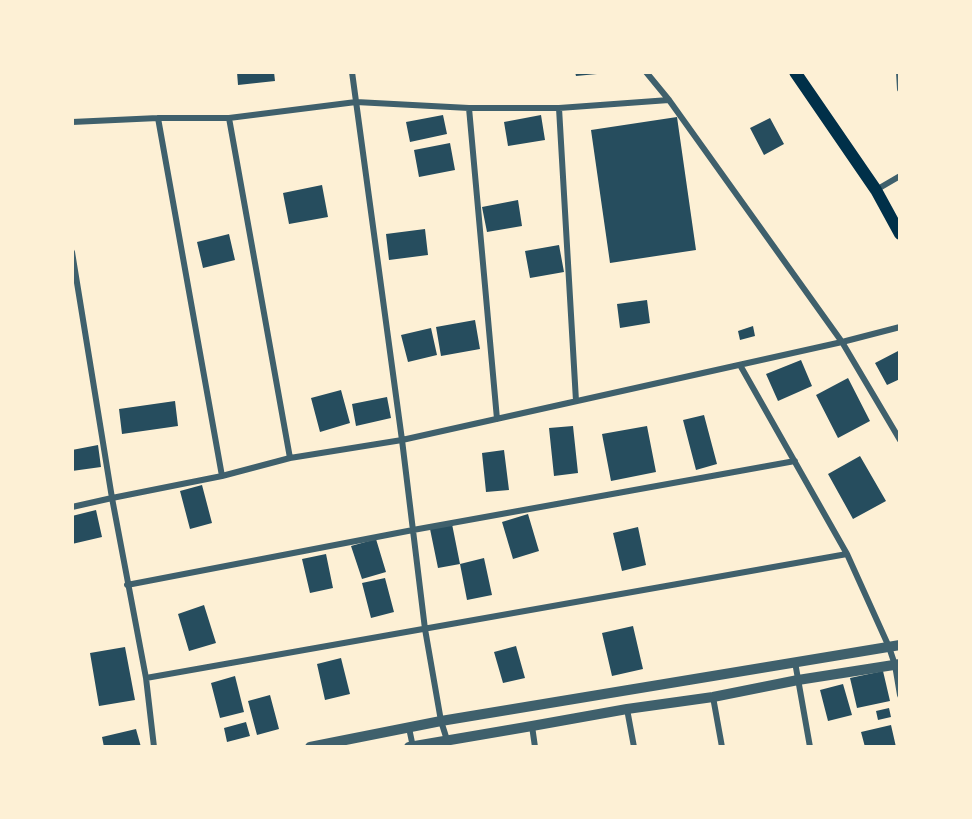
<!DOCTYPE html>
<style>
body{margin:0}
#map{position:relative;width:972px;height:819px;overflow:hidden;background:#fdf0d5;font-family:"Roboto Condensed",sans-serif}
canvas{display:block}
.frame{position:absolute;inset:0;border:74px solid #fdf0d5;pointer-events:none}
</style>
<div id="map">
<canvas width="972" height="819"></canvas>
<div class="frame"></div>
</div>
<script>
const g = document.querySelector('canvas').getContext('2d');
g.lineJoin = 'round';
function fillPath(path, color) { g.fillStyle = color; g.fill(path, 'evenodd'); }
function trace(path, color, width, dash) { g.strokeStyle = color; g.lineWidth = width; g.lineCap = dash ? 'butt' : 'round'; g.setLineDash(dash || []); g.stroke(path); }
fillPath(new Path2D(`
 M237 72H274L275 81 238 85Z
 M575 72H597V74L576 76Z
 M443 115 447 134 410 142 406 122Z
 M541 115 545 140 508 146 504 122Z
 M677 117 696 250 610 263 591 130Z
 M770 118 784 144 764 155 750 128Z
 M450 143 455 170 419 177 414 150Z
 M322 185 328 217 289 224 283 193Z
 M518 200 522 226 487 232 482 207Z
 M425 229 428 255 389 260 386 234Z
 M229 234 235 260 203 268 197 242Z
 M559 245 564 272 530 278 525 251Z
 M647 300 650 323 620 328 617 304Z
 M475 320 480 349 441 356 436 327Z
 M753 326 755 336 740 340 738 331Z
 M431 328 437 355 408 362 401 335Z
 M900 350V379L887 385 875 363Z
 M801 360 812 386 778 401 766 374Z
 M848 378 870 421 838 438 816 395Z
 M341 390 350 423 320 432 311 398Z
 M387 397 391 418 356 426 352 404Z
 M175 401 178 426 122 434 119 409Z
 M704 415 717 464 696 470 683 420Z
 M573 426 578 473 554 476 549 428Z
 M647 426 656 472 611 481 602 434Z
 M98 445 101 467 72 471V450Z
 M504 450 509 490 486 492 482 453Z
 M860 456 886 501 853 519 828 474Z
 M202 485 212 523 190 529 180 491Z
 M96 510 102 537 72 544V516Z
 M528 514 539 551 513 559 502 522Z
 M452 524 460 564 438 568 430 529Z
 M638 527 646 565 622 571 613 533Z
 M376 539 386 572 362 579 351 546Z
 M326 554 333 588 310 593 302 559Z
 M484 558 492 595 467 600 460 564Z
 M385 578 394 612 371 618 362 583Z
 M204 605 216 643 189 651 178 614Z
 M633 626 643 669 612 676 602 633Z
 M516 646 525 678 503 683 494 652Z
 M125 647 135 700 99 706 90 653Z
 M341 658 350 694 325 700 317 664Z
 M883 671 890 701 857 708 850 678Z
 M235 676 244 712 220 718 211 683Z
 M843 684 852 715 828 721 820 690Z
 M270 695 279 729 257 735 248 701Z
 M889 708 891 717 878 720 876 711Z
 M246 722 250 736 227 742 224 728Z
 M891 725 896 747H865L861 732Z
 M136 729 141 747H104L102 737Z`), '#264d5e');
trace(new Path2D(`
 M352 72 402 440 425 629 441 721 447 740
 M646 72 669 100 842 342 900 440
 M899 72 900 89
 M469 108 497 419
 M559 108 576 401
 M158 118 222 476
 M229 118 290 458
 M72 122 158 118H229L356 102 469 108H559L669 100
 M876 190 900 176
 M72 252 112 498 146 678 154 747
 M740 365 847 554 889 647 895 665 900 695
 M72 507 112 498 222 476 290 458 402 440 842 342 900 327
 M127 585 413 530 795 461
 M795 662 810 747
 M146 678 847 554
 M713 697 722 747
 M627 709 634 747
 M532 726 535 747
 M409 728 413 747`), '#3f606c', 6);
trace(new Path2D(`
 M310 747 441 721 900 645
 M409 747 532 726 627 709 713 697 798 680 900 664`), '#3f606c', 10);
trace(new Path2D(`
 M795 72 876 190 900 234`), '#003049', 12);
</script>
